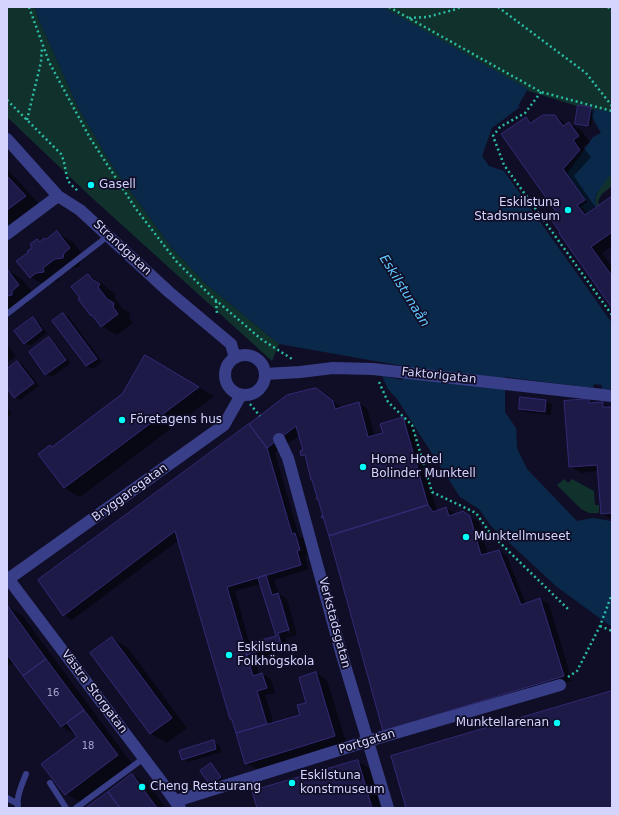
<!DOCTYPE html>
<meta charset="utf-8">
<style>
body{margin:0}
#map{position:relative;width:619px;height:815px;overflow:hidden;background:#100e27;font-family:"DejaVu Sans",sans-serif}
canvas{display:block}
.frame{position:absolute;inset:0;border:8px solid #d4d4ff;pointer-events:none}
</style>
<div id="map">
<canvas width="619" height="815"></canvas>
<div class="frame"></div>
</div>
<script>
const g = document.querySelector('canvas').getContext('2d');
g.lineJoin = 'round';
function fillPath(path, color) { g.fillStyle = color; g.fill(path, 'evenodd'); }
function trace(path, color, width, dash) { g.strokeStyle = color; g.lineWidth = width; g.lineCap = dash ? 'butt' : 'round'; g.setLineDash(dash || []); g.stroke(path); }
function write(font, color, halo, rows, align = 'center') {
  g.font = font + ' "DejaVu Sans",sans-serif'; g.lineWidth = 3.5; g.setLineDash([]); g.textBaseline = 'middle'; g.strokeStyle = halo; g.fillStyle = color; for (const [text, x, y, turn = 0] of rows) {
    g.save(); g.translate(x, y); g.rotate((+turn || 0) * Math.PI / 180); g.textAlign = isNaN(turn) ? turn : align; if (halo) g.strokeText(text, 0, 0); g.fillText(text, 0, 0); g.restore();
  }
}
fillPath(new Path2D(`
 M7 7H35L39 20 78 107 113 167 172 248 205 283 279 344 272 361 90 196 7 117Z
 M374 7H612V114H603L528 91Z
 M612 173V186L602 194 598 201 599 205 596 206C593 195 603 180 612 173Z
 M564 479 568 483 572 479 594 491 595 505H599V513H589L581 509 557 485Z`), '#11312c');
fillPath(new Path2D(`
 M35 7H383L528 89 518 106 520 107 492 128 482 156 489 166 504 171 612 323V389H602V385L594 384 593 388 505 377V412L516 428 517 448 527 469 577 521 593 518 611 521 612 627 557 587 491 526 479 509 460 497 397 399 388 389 382 376 403 380V366L279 344 205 283 172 248 113 167 78 107 39 20Z
 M592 109 604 110 612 113V173L596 194 595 201 596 206 587 213 581 207 587 202 567 174 593 137 601 133 592 117Z`), '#0a294a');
fillPath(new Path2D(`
 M579 106 594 110 591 127 579 125Z
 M555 116 567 124 569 123 581 130 590 142 583 147 591 157 574 176 596 208 612 197V246L602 253 612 267V306L561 216 526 118 533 122Z
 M7 169 41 206 7 231Z
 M57 233 73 242 85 258 80 262 79 267 72 268 59 277V281L52 282 47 286 30 277V253L37 240 41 242 46 240Z
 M7 270 22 279 35 295 27 300 28 304 21 305 8 315 9 318H7Z
 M89 275 104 285 108 289 116 294 114 297 123 309 130 313 129 317 133 323 117 335 101 326 96 318 91 316Z
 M63 314 69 317 102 362 93 369 87 366 54 321Z
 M33 319 38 322 47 333 30 346 24 343Z
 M49 338 54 342 71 363 52 377 46 374Z
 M7 344 16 356 7 363Z
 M145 357 214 396 80 497 64 488 53 448 123 395Z
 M17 362 23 365 39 386 20 400 15 397 7 387V370Z
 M316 389 325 394 342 408 358 403 367 408 375 436 384 433 403 418 412 423 437 511 446 508 454 513 455 515 463 512 479 522 488 554 499 551 507 556 526 604 540 599 549 604 572 681 392 735 383 730 313 480 306 458 302 456 304 450 300 435 275 453 299 536 304 539 308 555 305 556 309 569 274 580 279 594 287 599 297 635 286 638 289 649 255 659 259 675 262 674 271 679 275 693 265 695 274 724 302 716 316 673 327 680 346 742 257 769 246 763 179 540 72 620 64 615ZM261 584 277 637 250 645 235 591ZM279 598H281L291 634 289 635Z
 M521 398 546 401 552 404 551 415 525 412 520 409Z
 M589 400 595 403H603L612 408V519L602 514 599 471 581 473 570 466Z
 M7 407 12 414 7 418Z
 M7 606 22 615 133 765 82 803 66 794 79 737 61 726 14 662 7 667Z
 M112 638 128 648 187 728 167 743 151 734 92 654Z
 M214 742 219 745 222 752 188 762 183 759Z
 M357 761 369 768 381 808H258Z
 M211 764 223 778 213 786 211 784Z
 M132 775 148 784 166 808H88Z`), '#0007');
const building = new Path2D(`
 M578 105 591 107 588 126 575 124Z
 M543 115H555L563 126 569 122 579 136 573 140 580 150 563 169 585 200 577 205 585 215 612 196V232L591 247 612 276V308L559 233 560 232 552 221 559 216 501 134 526 117 530 123Z
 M7 176 26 196 7 210Z
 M57 231 70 248 64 253 63 258 55 259 43 268 44 272 36 273 30 278 16 261 29 252 27 251 32 248 30 244 37 239 40 242 44 238 46 239Z
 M7 269 19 285 12 291V295L7 296Z
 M88 274 93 280 100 284 98 287 107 299 114 303 113 307 118 314 101 327 92 315 91 316 78 299 80 298 71 287Z
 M63 313 97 359 86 366 52 321Z
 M33 317 42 330 24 344 14 331Z
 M49 337 66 360 45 375 29 352Z
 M145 355 199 387 64 488 38 454 50 445 52 447 122 394Z
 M17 361 34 383 14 398 7 388V369Z
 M316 388 333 401 335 409 359 402 368 437 383 433 380 424 403 417 428 505 329 536 323 517 322 518 321 516H323L318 499H316L317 497 312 480H311L305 455 301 456 300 451 303 450 296 426 267 448 249 424 287 395Z
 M520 397 546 400 545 412 519 409Z
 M589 399V403L603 402V407H612V513L601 514 597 465 569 467 564 401Z
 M249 424 267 448 292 534 295 533 300 550 297 551 301 565 227 587 253 676 262 673 267 688 257 691 267 724 236 733 232 720 230 719 175 531 63 616 38 580Z
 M428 505 433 512 446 507 449 516 463 511 470 516 481 555 499 550 521 605 540 598 564 676 383 731 329 536Z
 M266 575 272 595 278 593 289 630 278 633 281 644 247 655 244 645 276 636 258 578Z
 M7 605 46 659 23 676 7 654Z
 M112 637 172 718 150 734 90 653Z
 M46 659 84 710 61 727 23 676Z
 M316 672 335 736 245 764 236 733 300 715 297 705 306 703 299 678Z
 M612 691V808H406L391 756Z
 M84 710 118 755 65 795 41 764 77 737 67 723Z
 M214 740 216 749 182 760 179 751Z
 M358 760 372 808H257L252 791Z
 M211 763 221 777 210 785 200 771Z
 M132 774 157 808H120L108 792Z
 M108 792 120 808H86Z`);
fillPath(building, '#1e1a48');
trace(building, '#312b75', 1);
trace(new Path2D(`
 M29 7 49 62 90 138 136 209 176 261 211 296 261 339 292 359
 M389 7 541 92 612 111
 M498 7 586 73 612 106
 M608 7 612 11
 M409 18 427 17 457 9 460 7
 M541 92 525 113 500 127 493 136 504 165 612 315
 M7 100 61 154C66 164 65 175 69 182 72 186 76 189 79 192
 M27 120 41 62 42 47
 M216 301 217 314
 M379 382 388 402 412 425 432 492 476 513 490 533 568 609
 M250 404 260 416
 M600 626 612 631
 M568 677 577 671 600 626 612 594`), '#2bbca3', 2.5, [2, 3]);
trace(new Path2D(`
 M7 314 108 236
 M50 783 66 808
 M7 798 18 804
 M18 808C16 797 22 784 26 774
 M76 808 144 758`), '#383e87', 6);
trace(new Path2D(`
 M7 139 58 196 80 210 169 292 231 344 235 358
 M7 234 58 196
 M225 375a20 20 0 1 1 40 0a20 20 0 1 1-40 0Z
 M265 374 300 372 333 368 373 369 612 396
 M279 439 288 458 341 652 388 808
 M7 577 158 777 180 808
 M7 580 224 425 241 395
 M176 801 368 741 560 685`), '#383e87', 12);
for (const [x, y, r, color] of [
 [91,185,4,"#00fffb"],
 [568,210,4,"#00fffb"],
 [122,420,4,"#00fffb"],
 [363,467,4,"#00fffb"],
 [466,537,4,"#00fffb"],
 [229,655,4,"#00fffb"],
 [557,723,4,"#00fffb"],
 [292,783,4,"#00fffb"],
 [142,787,4,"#00fffb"]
]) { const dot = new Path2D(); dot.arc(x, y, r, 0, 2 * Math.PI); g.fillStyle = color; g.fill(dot); trace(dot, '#100e27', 1.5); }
write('10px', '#a6a6d1', null, [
 ["16",53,693],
 ["18",88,746]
]);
write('12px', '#d4d4ff', '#100e27', [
 ["Gasell",99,185],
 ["Eskilstuna",560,203,"right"],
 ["Stadsmuseum",560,217,"right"],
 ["Företagens hus",130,420],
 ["Home Hotel",371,460],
 ["Bolinder Munktell",371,474],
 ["Munktellmuseet",474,537],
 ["Eskilstuna",237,648],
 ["Folkhögskola",237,662],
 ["Munktellarenan",549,723,"right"],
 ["Eskilstuna",300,776],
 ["konstmuseum",300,790],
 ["Cheng Restaurang",150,787]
], 'left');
write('12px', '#d4d4ff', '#100e27', [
 ["Strandgatan",122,248,43],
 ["Faktorigatan",439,376,6],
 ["Bryggaregatan",130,493,-36],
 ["Verkstadsgatan",334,623,75],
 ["Västra Storgatan",94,692,53],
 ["Portgatan",367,742,-17]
]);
write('italic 13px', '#62c8ff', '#100e27', [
 ["Eskilstunaån",404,291,58]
]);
</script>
